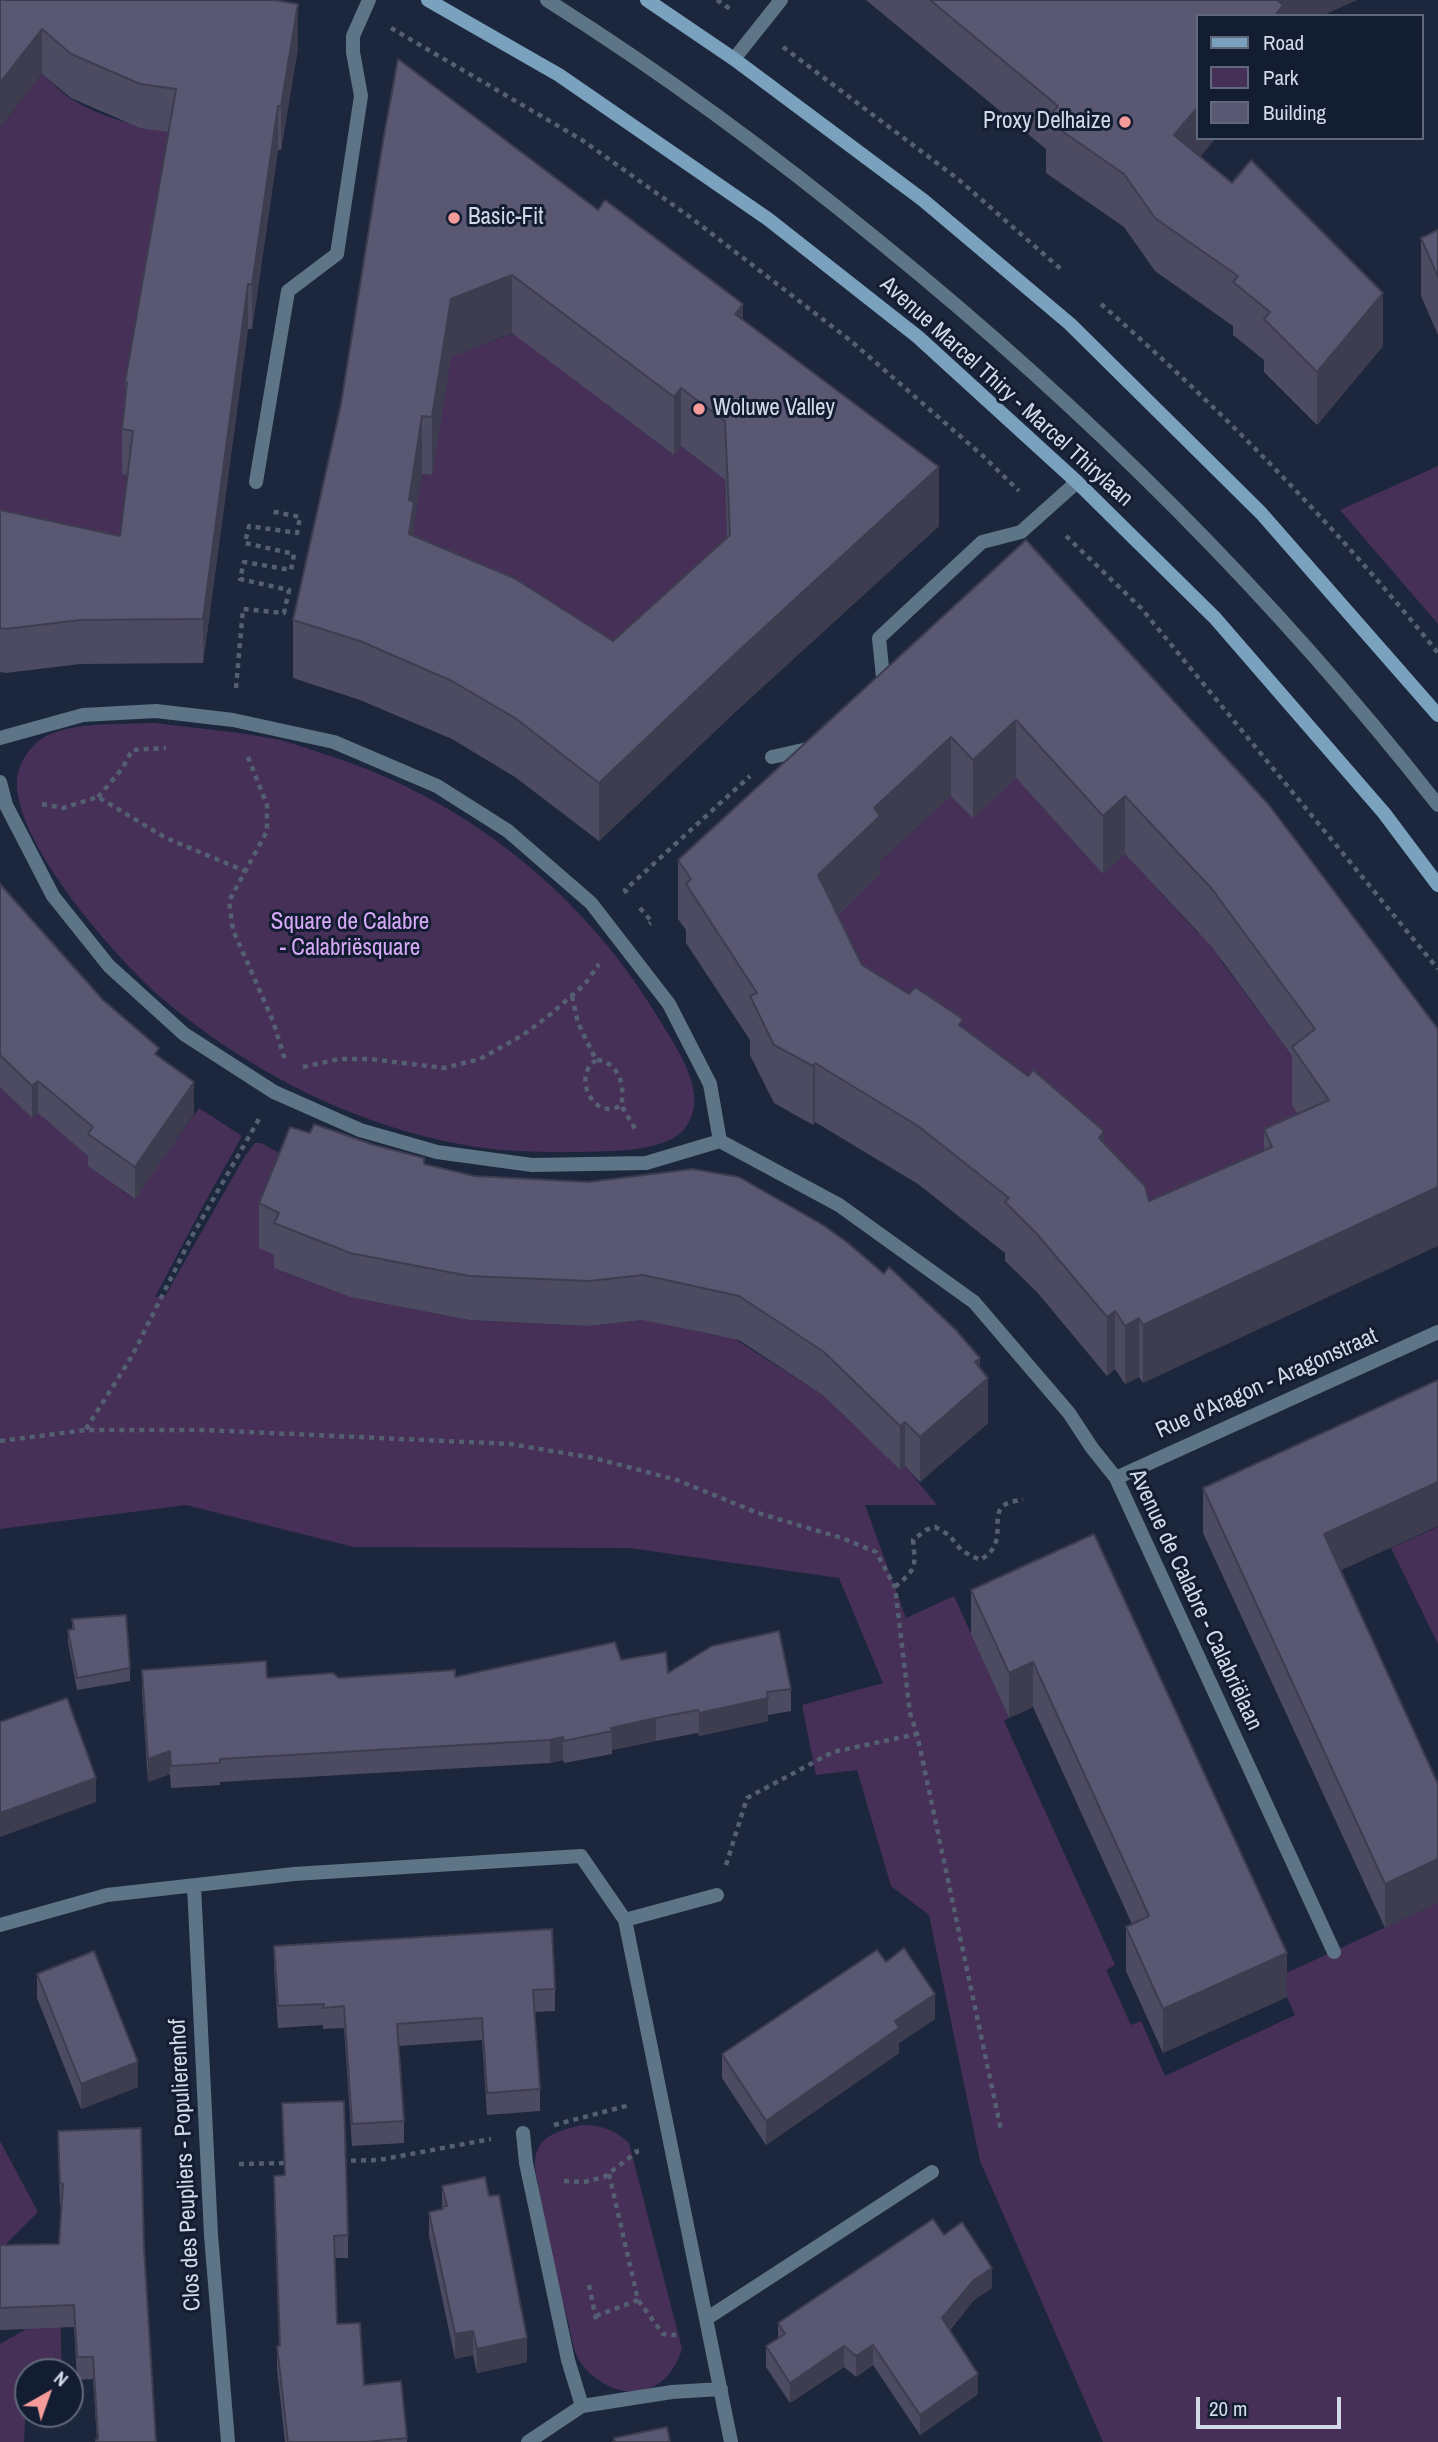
<!DOCTYPE html>
<meta charset="utf-8">
<style>
body{margin:0}
#map{position:relative;width:1438px;height:2442px;overflow:hidden;background:#1c273d;font-family:"Archivo Narrow",sans-serif}
canvas{display:block}
.legend{position:absolute;left:1196px;top:14px;width:228px;height:126px;box-sizing:border-box;background:#131d32;border:2px solid #5f697b;margin:0;padding:9px 12px;list-style:none;font-size:21px;color:#d2dae8}
.legend li{display:flex;align-items:center;gap:14px;height:35px}
.legend b{width:35px;border:2px solid #5f697b}
.north{position:absolute;left:14px;top:2358px;width:70px;height:70px;box-sizing:border-box;background:#131d32;border:2px solid #5f697b;border-radius:50%;rotate:40deg;font-size:19px;font-weight:700;line-height:28px;text-align:center;color:#d2dae8}
.north::after{content:'';display:block;margin:auto;width:24px;height:32px;background:#f59b99;clip-path:polygon(50% 0,100% 100%,50% 72%,0 100%)}
.scale{position:absolute;left:1196px;top:2397px;width:145px;height:32px;box-sizing:border-box;border:4px solid #d2dae8;border-top:0;padding-left:9px;font-size:21px;line-height:24px;white-space:nowrap;color:#d2dae8;-webkit-text-stroke:5px #131d32;paint-order:stroke}
</style>
<div id="map">
<canvas width="1438" height="2442"></canvas>
<ul class="legend">
<li><b style="height:9px;background:#7aa1bd"></b>Road</li>
<li><b style="height:19px;background:#473057"></b>Park</li>
<li><b style="height:19px;background:#595772"></b>Building</li>
</ul>
<div class="north">N</div>
<div class="scale">20 m</div>
</div>
<script>
const g = document.querySelector('canvas').getContext('2d');
g.lineJoin = 'round';
function fillPath(path, color) { g.fillStyle = color; g.fill(path, 'evenodd'); }
function trace(path, color, width, dash) { g.strokeStyle = color; g.lineWidth = width; g.lineCap = dash ? 'butt' : 'round'; g.setLineDash(dash || []); g.stroke(path); }
function write(font, color, halo, rows, align = 'center') {
  g.font = font + ' "Archivo Narrow",sans-serif'; g.lineWidth = 6; g.setLineDash([]); g.textBaseline = 'middle'; g.strokeStyle = halo; g.fillStyle = color; for (const [text, x, y, turn = 0] of rows) {
    g.save(); g.translate(x, y); g.rotate((+turn || 0) * Math.PI / 180); g.textAlign = isNaN(turn) ? turn : align; if (halo) g.strokeText(text, 0, 0); g.fillText(text, 0, 0); g.restore();
  }
}
fillPath(new Path2D(`
 M42 74C51 82 61 92 71 99 103 118 140 128 176 133L122 473 133 476 120 583 0 555V128Z
 M524 329 538 352 674 455 681 446 725 480 730 593 613 700 409 558 422 474 432 475 451 357Z
 M1438 466V624L1340 510Z
 M154 723C194 728 235 731 274 739 291 742 308 749 324 754 466 798 587 896 662 1024 679 1052 709 1094 686 1127 668 1153 607 1151 579 1152 547 1152 515 1152 483 1148 407 1137 330 1109 264 1070 229 1050 195 1026 164 1000 118 961 14 843 17 781 17 768 26 752 36 743 63 720 119 725 154 723Z
 M1016 778 1103 874 1125 854 1199 934 1204 931 1222 962 1315 1087 1329 1158 1167 1252 816 936 880 874 874 867 951 796Z
 M0 1087 32 1118 38 1113 93 1159 89 1166 134 1199 199 1108 242 1136 204 1204 155 1297 165 1296 245 1156 255 1143H261L294 1161 259 1247 279 1257 274 1268 350 1297 469 1320 589 1326 668 1317V1325L718 1336 721 1330 824 1396 900 1470 905 1466 937 1505H865L906 1618 954 1596 1009 1718 1004 1721 1115 1965 1106 1970 1131 2025 1141 2021 1165 2076 1295 2015 1278 1977 1438 1903V2442H1103L980 2161 929 1915 891 1886 857 1770 816 1775 802 1705 883 1683 839 1578 630 1548 354 1547 186 1505 0 1529Z
 M1438 1527V1644L1391 1548Z
 M583 2125C603 2126 614 2129 629 2143L682 2349C675 2370 663 2387 639 2391 617 2395 592 2379 580 2362 573 2351 571 2333 568 2321 554 2271 545 2220 535 2169 533 2136 557 2131 583 2125Z
 M0 2141 38 2212 0 2250Z
 M60 2310 62 2372H28L24 2442H0V2344Z`), '#473057');
trace(new Path2D(`
 M717 0 733 11
 M391 28 582 140 690 217 851 341 983 456 1019 491
 M783 47 958 179 1063 271
 M1101 304C1222 410 1337 527 1438 653
 M1066 536 1141 608 1438 969
 M236 688 243 609 284 613 289 590 240 579 244 562 291 570 294 554 245 543 249 526 297 533 300 517 270 511
 M248 757 267 805V831L229 901 233 930 273 1021 285 1060
 M98 797 122 769 132 750 166 748
 M42 804 63 808 98 797 166 838 245 871
 M627 893 625 890 750 776
 M640 908 652 922 649 924
 M572 996 578 1023 596 1060C618 1061 626 1086 621 1105L637 1132
 M596 1060C593 1063 590 1065 588 1069 578 1089 599 1120 621 1105
 M303 1067 339 1059H370L444 1068 480 1059 523 1035 552 1013 585 984 599 964
 M86 1429 132 1356 192 1236 259 1119
 M0 1441 86 1430H205L510 1444 594 1458 677 1480 758 1513 842 1538 876 1552 895 1587 910 1713 917 1734 1001 2130
 M895 1587C916 1569 916 1568 913 1540L926 1530 935 1527 949 1535 962 1551 980 1560C1011 1543 987 1514 1006 1504 1011 1501 1018 1501 1023 1499
 M726 1865 747 1798 833 1752 917 1734
 M554 2125 630 2105
 M341 2161 379 2160 491 2139
 M239 2164 287 2163
 M609 2174 638 2300 663 2334 676 2335
 M564 2181 584 2182 604 2177 637 2152 636 2148
 M589 2285 597 2324
 M596 2316 638 2300`), '#555f72', 4.5, [5, 5]);
trace(new Path2D(`
 M547 0C663 73 774 155 880 242 1086 409 1274 596 1438 805
 M734 59 781 0
 M256 482 288 291 337 254 361 96 353 52V36L369 0
 M884 687 879 638 982 542 1021 532 1077 482
 M772 757 812 748
 M523 2133 526 2163 568 2360 582 2406`), '#5d7586', 14);
trace(new Path2D(`
 M0 738 83 715 156 711 233 720 334 742 437 786 508 831 591 903 669 1004 710 1084 720 1141
 M0 782 6 805 53 896 109 966 184 1034 274 1092 360 1130 437 1152 532 1165 646 1163 720 1141 839 1205 974 1302 1069 1413 1092 1448 1116 1478 1334 1952
 M1116 1478 1438 1332
 M194 1886 211 2235 228 2442
 M625 1920 717 1895
 M0 1925 107 1895 294 1874 581 1856 625 1920 731 2442
 M706 2319 932 2172
 M528 2442 582 2406 672 2392 721 2389`), '#5d7586', 14);
trace(new Path2D(`
 M428 0 559 75 768 219 918 337 1077 482 1215 618 1384 813 1438 885
 M647 0 734 59 923 200 1070 324 1261 513 1438 715`), '#7aa1bd', 14);
fillPath(new Path2D(`
 M0 0 298 48 281 150H278L252 329H248L203 663 80 664 6 673 0 672V510L120 536 128 475 122 474V429L125 403V382L168 132 140 128 71 98 42 74Z
 M866 0H1357L1321 16H1198L1201 157 1383 346 1317 425 1264 372V360L1233 335V326L1155 271 1124 227 1046 173V149Z
 M383 141 743 319 939 526 733 714 599 841 515 777 452 739 360 700 293 678V620L341 404ZM512 333 674 455 681 446 725 480 727 537 613 641 414 536V525L422 474 432 475 451 357Z
 M1438 230V335L1421 296V238Z
 M1026 540 1438 1029 1143 1383 1139 1377 1125 1384 1115 1369 1107 1376 1037 1292 1005 1261V1253L918 1184 815 1122 813 1125 774 1103 750 1055V1040L686 943V930L678 919V860ZM1016 778 1103 874 1125 854 1212 947 1292 1056V1105L1298 1114 1264 1129V1150L1149 1201 1104 1143 963 1028 862 965 838 915 880 874V861L951 796 973 818Z
 M0 884 103 1000 159 1056 194 1114 135 1199 88 1166V1156L38 1113 32 1118 0 1087Z
 M424 1164 980 1368 988 1423 920 1482 905 1466 900 1470 824 1396 739 1340 643 1320 589 1326 469 1320 350 1297 274 1268V1255L259 1248V1203Z
 M1438 1380V1526L1341 1570 1438 1784 1385 1928 1203 1533V1488Z
 M971 1590 1287 1953V1997L1163 2053 1126 1971V1927L1132 1924 1033 1707 1009 1718 971 1634Z
 M72 1619 130 1668V1681L77 1690 68 1642V1630L72 1629Z
 M621 1660 668 1673 791 1689V1711L768 1715V1721L699 1736 698 1733 656 1741 612 1750V1754L564 1763 563 1760 550 1763 220 1782V1785L171 1788 170 1774 148 1782 142 1692V1670L267 1678 455 1677Z
 M274 1946 555 1989V2011L534 2012 540 2089V2111L487 2115 482 2040 399 2046 404 2121V2143L352 2146 344 2028 323 2029V2025L278 2028 274 1968Z
 M886 1962 935 2019 899 2043V2053L766 2145 722 2078V2054Z
 M37 1974 138 2087 81 2109 37 1998Z
 M282 2103 348 2235V2258H335L337 2324 364 2385 407 2438V2442H285L277 2369V2346H279L274 2199V2176H284Z
 M58 2154 144 2248 156 2442 97 2439 93 2379 77 2380 74 2327 0 2330V2245L59 2244 61 2206 60 2205Z
 M442 2186 527 2362 477 2373 473 2355 455 2359 429 2236V2212L442 2209Z
 M944 2235 992 2288 974 2300 950 2330 978 2394 920 2435 873 2365 856 2377 844 2367 790 2403 766 2367V2346L778 2339V2323Z`), '#4d4b62');
fillPath(new Path2D(`
 M1263 0H1357L1321 16H1263Z
 M298 4V48L281 150V106Z
 M42 29V74L0 128V83Z
 M278 106V150L252 329V285Z
 M1198 107V138H1216L1174 188V135Z
 M512 275V333L451 357 432 475V417L451 299Z
 M248 284V329L203 663V619Z
 M1383 293V346L1317 425V372Z
 M743 304V362L735 314Z
 M681 388V446L674 455V397Z
 M422 416V474L414 525V560L409 592V500Z
 M939 467V526L733 714 599 841V783L733 656Z
 M1016 720V778L973 818V760Z
 M951 737V796L880 861V874L818 933V875L874 808Z
 M1125 796V854L1103 874V816Z
 M815 1063V1122L813 1125V1066Z
 M38 1081V1113L32 1118V1086Z
 M194 1082V1114L135 1199V1167Z
 M1104 1131V1189L1099 1138Z
 M1438 1187V1246L1143 1383V1325Z
 M1115 1311V1369L1107 1376V1317Z
 M1139 1318V1377L1125 1384V1326Z
 M980 1358V1385L988 1378V1423L920 1482V1437Z
 M905 1422V1466L900 1470V1426Z
 M1438 1482V1526L1324 1578V1534Z
 M1033 1662V1707L1009 1718V1673Z
 M768 1698V1721L699 1736V1713Z
 M656 1718V1741L612 1750 611 1728Z
 M563 1737V1760L550 1763V1740Z
 M170 1751V1774L148 1782V1759Z
 M96 1778V1802L0 1837V1813Z
 M1438 1859V1903L1385 1928V1884Z
 M1287 1953V1997L1163 2053V2009Z
 M935 1994V2019L899 2043V2053L766 2145V2121L895 2021Z
 M138 2062V2087L81 2109V2084Z
 M992 2268V2288L974 2300 942 2338V2318L974 2280Z
 M473 2331V2355L455 2359V2334Z
 M527 2338V2362L477 2373V2349Z
 M873 2345V2365L856 2377V2356Z
 M844 2346V2367L790 2403V2383Z
 M978 2374V2394L920 2435V2415Z`), '#3e3d50');
const building = new Path2D(`
 M0 0H274L298 4 281 106H278L252 285 248 284 203 619 80 620 6 629 0 628V510L120 536 133 431 122 429 127 382H125L176 89 140 84 71 54 42 29 0 83Z
 M930 0H1277L1283 5 1275 16H1198V107L1174 135 1232 183 1251 160 1383 293 1317 372 1264 319 1270 312 1233 282 1238 276 1155 218 1124 174 1046 120 1058 106Z
 M398 59 598 210 605 200 743 304 735 314 939 467 733 656 599 783 515 718 452 681 360 641 293 620 341 404 383 141ZM512 275 674 397 681 388 725 421 730 535 613 641 514 578 409 534 414 502 409 500 422 416 432 417 451 299Z
 M1438 230V277L1421 238Z
 M1026 540 1269 805 1438 1029V1187L1143 1325 1139 1318 1125 1326 1115 1311 1107 1317 1037 1234 1005 1202 1009 1198 918 1126 815 1063 813 1066 774 1045 750 996 757 993 686 884 691 879 678 860ZM1016 720 1103 816 1125 796 1212 889 1315 1029 1292 1047 1329 1100 1264 1129 1272 1147 1149 1201 1145 1186 1099 1138 1104 1131 1033 1070 1028 1076 959 1025 963 1019 915 987 909 994 862 965 818 875 880 816 874 808 951 737 973 760Z
 M0 884 103 1000 159 1048 155 1054 194 1082 135 1167 88 1134 93 1127 38 1081 32 1086 0 1055Z
 M314 1124 374 1145 424 1158V1164L474 1176 588 1182 693 1169 739 1177 823 1225 848 1243 884 1274 889 1267 955 1329 980 1358 975 1362 988 1378 920 1437 905 1422 900 1426 824 1352 739 1296 643 1275 589 1281 469 1276 350 1253 274 1223 279 1213 259 1203 290 1127 310 1133Z
 M1438 1380V1482L1324 1534 1438 1784V1859L1385 1884 1203 1488Z
 M1094 1534 1287 1953 1163 2009 1126 1927 1149 1916 1033 1662 1009 1673 971 1590Z
 M126 1615 130 1668 77 1678 68 1630 74 1629 72 1619Z
 M779 1631 791 1689 767 1692 768 1698 699 1713 698 1710 656 1718 611 1728 612 1731 564 1741 563 1737 550 1740 220 1759V1763L171 1766 170 1751 148 1759 142 1670 266 1661 267 1678 333 1673 339 1678 455 1670V1677L615 1642 621 1660 666 1652 668 1673 712 1646Z
 M67 1698 96 1778 0 1813V1722Z
 M552 1929 555 1989 533 1990 540 2089 487 2093 482 2018 397 2024 404 2121 352 2124 344 2006 323 2008 324 2004 278 2006 274 1946Z
 M904 1948 935 1994 895 2021 899 2028 766 2121 722 2054 877 1950 886 1962Z
 M94 1951 138 2062 81 2084 37 1974Z
 M344 2101 348 2235 334 2236 337 2324 360 2323 364 2385 401 2381 407 2438 367 2442H288L277 2346H280L274 2176 285 2175 282 2103Z
 M141 2128 144 2248 156 2442H96V2439H98L93 2357H77L74 2305 0 2308V2245L59 2244 63 2184 60 2183 58 2131Z
 M485 2177 489 2196 499 2195 527 2338 477 2349 473 2331 455 2334 429 2212 443 2209 442 2206H447L442 2186Z
 M933 2219 944 2235 962 2222 992 2268 974 2280 942 2318 978 2374 920 2415 873 2345 856 2356 844 2346 790 2383 766 2346 785 2334 778 2323Z
 M667 2427 670 2442H612H615L614 2438Z`);
fillPath(building, '#595772');
trace(building, '#3e3d50', 2);
for (const [x, y, r, color] of [
 [1125,122,7,"#f59b99"],
 [454,218,7,"#f59b99"],
 [699,409,7,"#f59b99"]
]) { const dot = new Path2D(); dot.arc(x, y, r, 0, 2 * Math.PI); g.fillStyle = color; g.fill(dot); trace(dot, '#131d32', 2.5); }
write('23px', '#d2dae8', '#131d32', [
 ["Proxy Delhaize",1111,122,"right"],
 ["Basic-Fit",468,218],
 ["Woluwe Valley",713,409]
], 'left');
write('23px', '#d2dae8', '#131d32', [
 ["Avenue Marcel Thiry - Marcel Thirylaan",1006,392,42],
 ["Rue d'Aragon - Aragonstraat",1267,1384,-24],
 ["Avenue de Calabre - Calabriëlaan",1195,1600,65],
 ["Clos des Peupliers - Populierenhof",186,2165,-93]
]);
write('23px', '#d7a9f7', '#131d32', [
 ["Square de Calabre",350,923],
 ["- Calabriësquare",350,949]
]);
</script>
